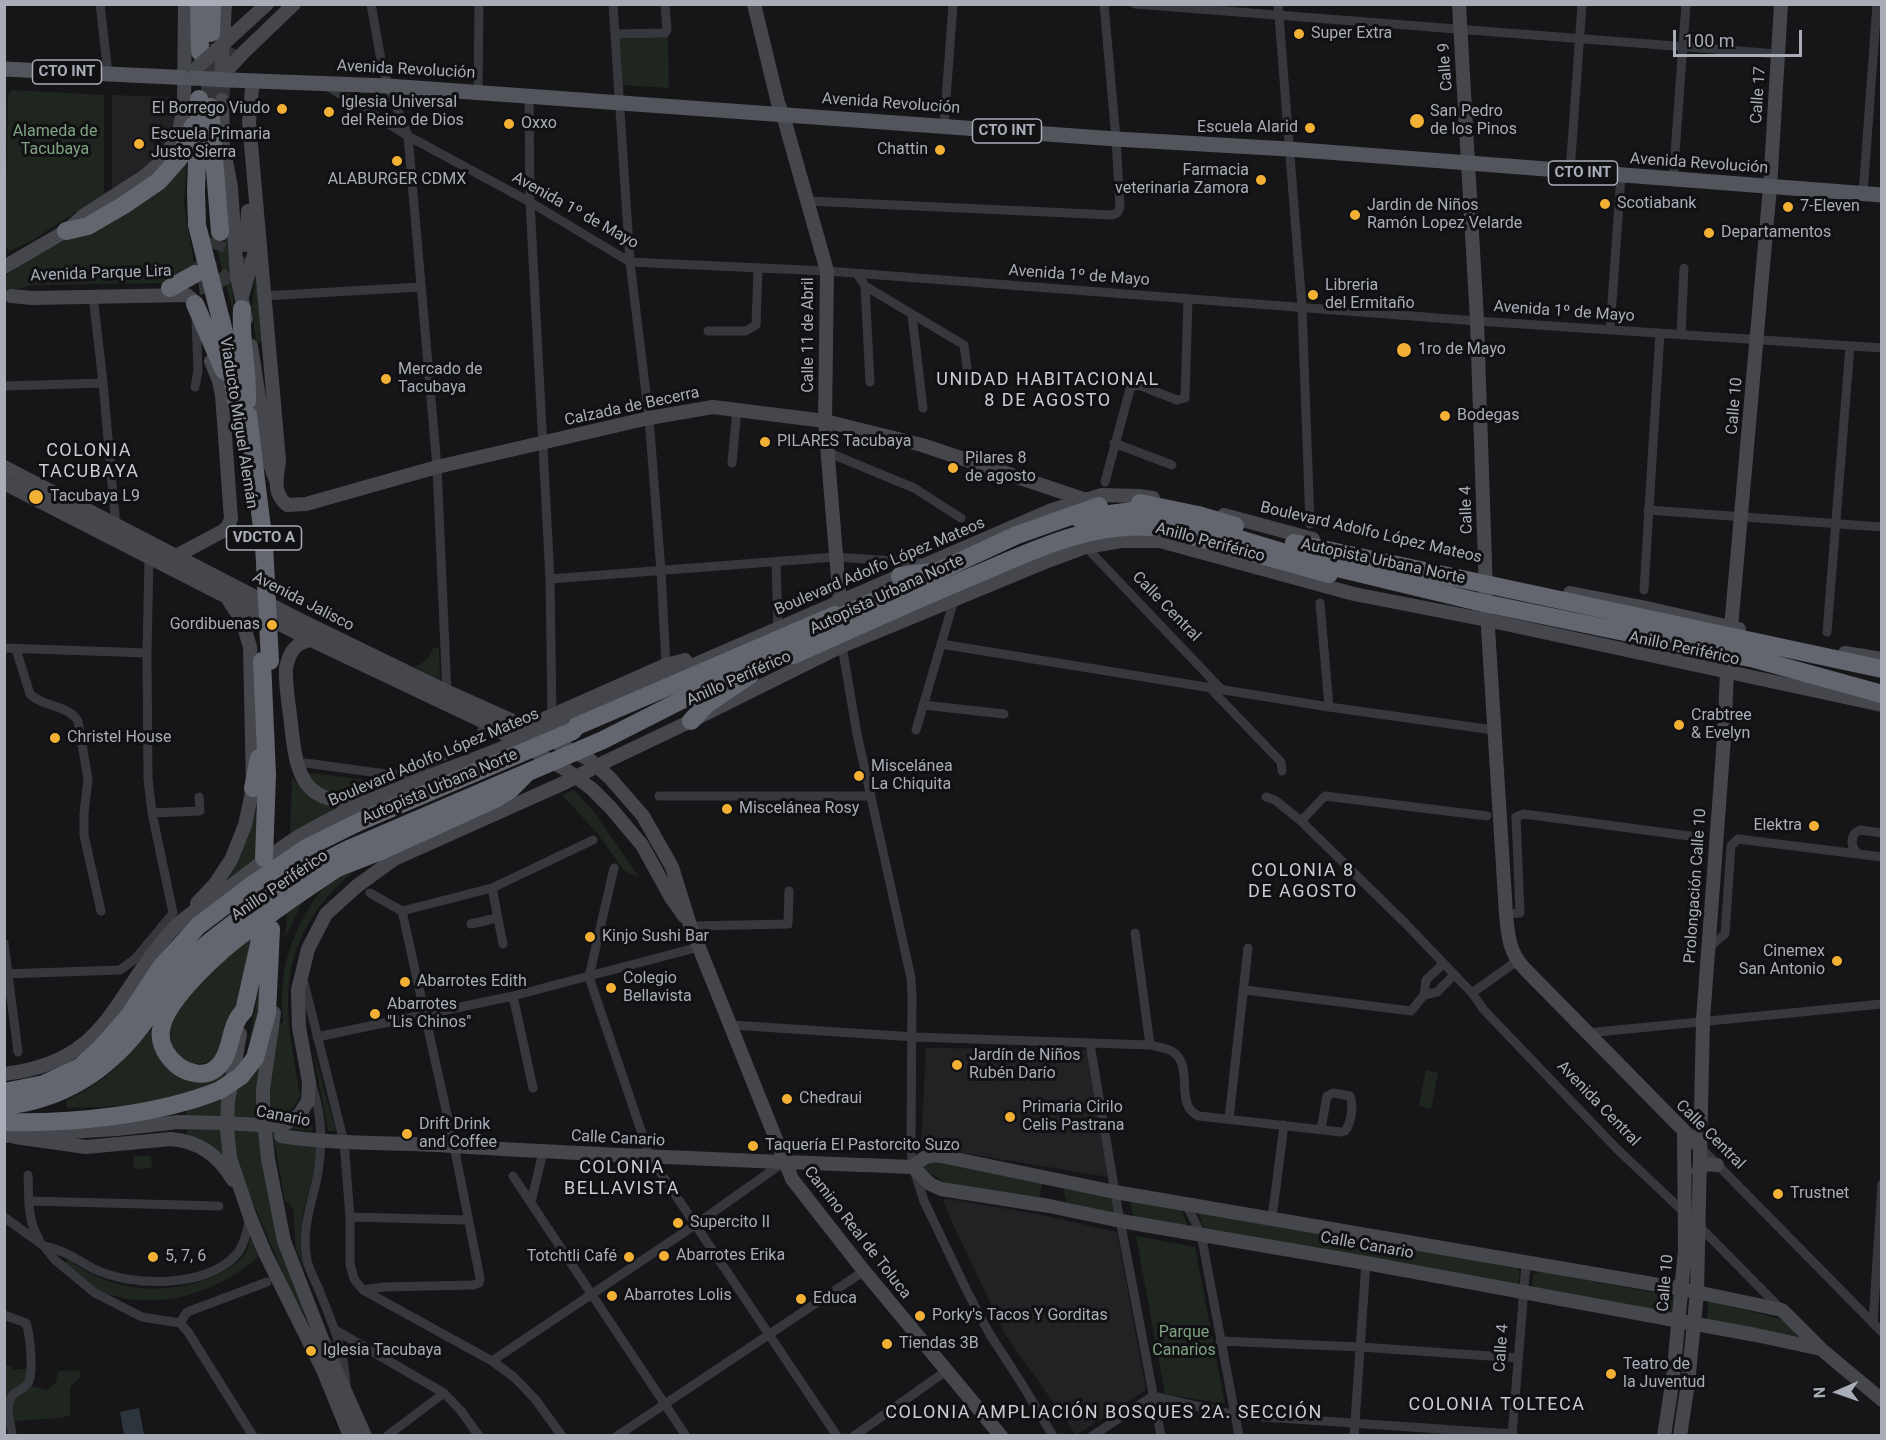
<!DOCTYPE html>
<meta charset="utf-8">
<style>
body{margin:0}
#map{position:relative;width:1886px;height:1440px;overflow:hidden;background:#161618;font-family:Roboto,sans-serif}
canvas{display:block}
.frame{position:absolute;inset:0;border:6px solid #a8adb8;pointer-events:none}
.north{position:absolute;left:1808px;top:1362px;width:60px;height:60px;-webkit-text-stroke:4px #111113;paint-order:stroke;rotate:268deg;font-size:16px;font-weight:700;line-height:24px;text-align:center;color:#a8adb8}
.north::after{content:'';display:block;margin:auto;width:21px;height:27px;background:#a8adb8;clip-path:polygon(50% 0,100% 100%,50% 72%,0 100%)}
.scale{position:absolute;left:1673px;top:30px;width:129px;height:27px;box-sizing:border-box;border:3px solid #a8adb8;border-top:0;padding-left:8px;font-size:18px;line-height:21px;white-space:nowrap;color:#a8adb8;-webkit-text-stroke:4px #111113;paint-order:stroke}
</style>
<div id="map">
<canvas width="1886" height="1440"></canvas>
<div class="frame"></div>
<div class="north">N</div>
<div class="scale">100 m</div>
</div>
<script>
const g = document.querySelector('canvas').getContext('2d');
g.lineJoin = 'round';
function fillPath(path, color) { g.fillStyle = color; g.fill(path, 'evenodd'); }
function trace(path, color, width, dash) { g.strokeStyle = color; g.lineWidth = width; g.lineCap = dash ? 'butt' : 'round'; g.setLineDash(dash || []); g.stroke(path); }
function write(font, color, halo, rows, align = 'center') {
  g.font = font + ' Roboto,sans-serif'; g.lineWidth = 6; g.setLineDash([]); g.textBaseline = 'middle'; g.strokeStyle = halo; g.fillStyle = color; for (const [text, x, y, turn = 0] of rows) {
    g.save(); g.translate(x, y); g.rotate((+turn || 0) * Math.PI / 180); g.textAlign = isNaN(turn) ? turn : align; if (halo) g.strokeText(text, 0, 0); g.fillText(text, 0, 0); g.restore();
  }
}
fillPath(new Path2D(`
 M112 95 170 97 177 103 178 109 173 131 159 156 137 176 112 189Z
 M926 1048 1087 1050 1108 1177 921 1146Z
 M948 1199 1038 1214 1117 1232 1146 1390 1076 1435 1005 1334 950 1218 943 1200Z`), '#222225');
fillPath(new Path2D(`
 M668 37 669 88 623 85 620 39Z
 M12 90 104 95V194L31 241 10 251 5 247 8 95Z
 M187 159 184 205 194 264 184 275 169 283 33 285 5 292V278L15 267 142 200Z
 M227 227H228L234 314 214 239 223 242Z
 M256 273 264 342 256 343 252 307Z
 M433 648H439L440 681 414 667C424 663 429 659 433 648Z
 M302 772 401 784 354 799 320 790Z
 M292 777C306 795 324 806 346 810L290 837Z
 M574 790 594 812 639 877 624 871 597 833 562 795Z
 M259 801 258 862 213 896C235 864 249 838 259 801Z
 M366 862C310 903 282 953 289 1024 291 1048 297 1073 300 1097L292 1109 278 1117 281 1141 317 1146C313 1193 292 1221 304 1270L296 1249 293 1208 290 1207 289 1202H285L270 1117 269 1097 277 1024 283 1023C282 1009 281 995 283 981 286 945 311 890 344 871 351 867 359 865 366 862Z
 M302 902 285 938 287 914Z
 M251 936C245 968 238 1019 223 1047 204 1083 158 1055 173 1019 186 987 226 959 251 936Z
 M263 964V1002L246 1061Z
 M157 1016 179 1073 227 1062 225 1079C172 1103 124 1107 67 1108L66 1101C108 1079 132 1057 157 1016Z
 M313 1051 336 1131H328Z
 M260 1062V1108L306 1317 294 1298 250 1196 238 1164 233 1142 234 1113 237 1089Z
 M1426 1070 1438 1072 1431 1109 1419 1106Z
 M224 1095 229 1167 201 1142 187 1135 186 1108Z
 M310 1112 313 1131 289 1129 305 1119Z
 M133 1156H151L152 1168 134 1169Z
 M929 1161 1043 1182 1038 1202 948 1184 922 1168 925 1162Z
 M1065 1186 1112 1197 1116 1215 1067 1205 1063 1188Z
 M1130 1199 1181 1209 1189 1228 1134 1220Z
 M1197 1210 1516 1267 1520 1272 1518 1286 1206 1232Z
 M250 1236 258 1257C217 1293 156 1313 102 1292 88 1287 76 1273 65 1263L69 1259C87 1275 109 1283 132 1287 166 1293 223 1283 245 1254 249 1249 249 1242 250 1236Z
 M1136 1236 1195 1247 1225 1404 1165 1394Z
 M1538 1271 1673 1296 1671 1318 1532 1290 1533 1275Z
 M1708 1301 1777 1318C1785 1321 1795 1329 1797 1337L1707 1323Z
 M5 1357 6 1366 11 1365 12 1370 31 1368V1386L47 1390 56 1382 58 1371 80 1370V1377L70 1387V1415L61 1418 14 1421V1425L5 1426Z`), '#1e261f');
fillPath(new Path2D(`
 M48 131a7 7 0 1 1 14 0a7 7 0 1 1-14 0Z
 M139 1408 144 1435H124L120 1412Z`), '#2c353c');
trace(new Path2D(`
 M222 100 225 71 235 49
 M199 288C226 284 236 269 246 245`), '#333438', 14, [14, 7]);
trace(new Path2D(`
 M210 99 211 44
 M199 271 212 257 218 240`), '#333438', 18, [18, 9]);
trace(new Path2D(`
 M100 4 108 74
 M371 4 381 60 388 86 408 136 437 467 447 694
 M613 4 630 262 649 418 661 571 666 665
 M1135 4 1778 54
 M1278 4 1302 307 1310 524
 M615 34 665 33 667 30 665 4
 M327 86 408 136 530 202 630 262 827 271 1477 321 1882 348
 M478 92 479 4
 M529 96 530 202 550 579 552 716
 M944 126 953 4
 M1570 172 1582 4
 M1673 180 1686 4
 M1863 194 1877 4
 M808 201 1112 215 1117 213 1120 208 1116 139 1104 4
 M858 275 865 286 964 345 968 375
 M865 286 870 382
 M93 296 103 383 116 527
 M263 296 420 287
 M912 315 923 408
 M1610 330 1621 176
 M708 331H746L756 325 758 268
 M1681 335 1684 268
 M4 386 103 383
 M195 387 198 371 196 319
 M1114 443 1172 465
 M827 452 914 488 961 518
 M732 463 737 409
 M1105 482 1130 389 1135 385 1141 386 1177 400 1185 398 1188 299
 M1648 510 1882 527
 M1086 547 1222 690
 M776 562 778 629
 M550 579 835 557 925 563
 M1644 590 1660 333
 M1320 603 1329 707
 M1827 632 1850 346
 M941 644 1329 707 1493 730
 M842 646 857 734 911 978 912 995 911 1150 913 1167 924 1201 966 1289 989 1333 1022 1384 1053 1436
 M4 648 147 653
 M16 649 30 694C44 708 67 704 78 721L88 779 84 813V835L101 911
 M1210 688 1281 762 1282 771
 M923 705 1004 714
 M916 730 954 600
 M306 763 393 775 410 773 474 741 481 734 484 722
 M659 796H871
 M1266 797 1275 800 1301 821 1406 924 1472 993 1484 1010 1617 1149 1687 1215
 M152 813 200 811 199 797
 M1301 821 1325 796 1487 816
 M1857 853C1852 847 1850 840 1855 833L1860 830 1882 833
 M614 868 589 977 650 1157 837 1436
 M492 888 503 944
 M402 911 492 888 593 840
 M1506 914 1520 913 1516 817 1524 814 1697 837
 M471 924 497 918
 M691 926 788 924 789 891
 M1135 933 1150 1045
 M4 943 18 1052
 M1708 948 1725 934 1731 846 1738 839 1882 857
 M4 974 120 970 135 959 173 913 152 813 148 779 147 653 149 558
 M303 979 344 1142 350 1217V1264L354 1279 363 1290 492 1361 514 1377 535 1399 562 1436
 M1245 990 1411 1011 1424 995 1426 980 1443 964
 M1472 993 1517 961
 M1424 995 1437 992 1454 975
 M513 996 533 1088
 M731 1025 915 1037 1150 1045C1158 1047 1167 1048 1173 1052 1195 1066 1173 1106 1199 1116L1341 1132 1345 1131C1351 1124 1354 1105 1350 1096L1333 1093 1327 1096 1321 1129
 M1587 1033 1882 1004
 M317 1037 513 996 699 947
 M1090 1044 1117 1204 1161 1436
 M311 1083C323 1115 323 1146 317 1178 311 1205 301 1232 307 1260 309 1270 315 1280 319 1290 332 1322 345 1352 346 1386
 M1229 1119 1248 948
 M1700 1147 1882 1332
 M28 1175C29 1196 27 1221 39 1239
 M513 1176 686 1436
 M30 1201 219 1206
 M531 1202 543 1152
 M1186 1204 1201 1234 1239 1436
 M4 1217 44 1246 55 1260 95 1293 142 1317 180 1323
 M350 1217 468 1220
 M1272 1218 1284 1125
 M1697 1224 1782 1310
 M44 1246C67 1251 75 1259 94 1269 132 1287 204 1288 235 1256 244 1247 247 1230 250 1217
 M363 1290 383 1287 473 1285 479 1283 480 1278 454 1146 402 911 370 893
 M4 1315 26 1323C30 1334 34 1373 28 1383 23 1391 12 1390 9 1403 6 1412 12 1426 12 1436
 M180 1323 188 1332 253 1436
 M180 1323 187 1312 267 1282
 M1873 1323 1882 1184
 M335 1330 444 1393 461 1411 479 1436
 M1220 1341 1361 1347 1518 1358
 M492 1361 695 1225 784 1162
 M387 1436 444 1393
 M617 1436 864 1271
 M854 1436 946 1371
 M1092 1436 1153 1396 1235 1415 1513 1434
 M1354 1436 1366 1263
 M1512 1436 1526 1264`), '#37383d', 9);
trace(new Path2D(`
 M754 4 778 103 783 115 827 271 825 421 840 603
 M1459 4 1477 321 1486 593
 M222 45 267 4
 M230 67 244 52 294 4
 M221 79 225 4
 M252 89 249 122 279 460C277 478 272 492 287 505L306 504 437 467 649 418 713 407 825 421 922 445 1086 500
 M222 100 223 145 231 187 237 276 246 319
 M246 245 248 211
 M4 267 66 231 83 216 145 176 165 158 179 131 184 108 185 4
 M11 296 32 298 187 295 194 301 196 311
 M242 296 256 248
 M251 346 269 462 275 478
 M4 467 296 618 448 692 526 727 590 760 610 778 643 816 672 867 690 925 792 1179 864 1271 1001 1436
 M4 483 311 640 484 722 568 771 592 789 610 807 642 845 670 896 684 916
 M1224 515 1313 539
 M176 556 223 531 228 526 231 519 222 395 219 381 211 361
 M1570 593 1642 607 1739 629
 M1487 612 1506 914C1508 935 1509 952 1524 968L1699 1146
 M311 640C295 642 289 653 286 668 285 685 289 705 291 723 296 775 303 808 366 800
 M1845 653 1882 659
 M562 722 1052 510 1102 495 1138 496 1153 498
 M522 732 526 727 666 665 685 660
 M605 762 691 721 842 646 1045 562 1086 547 1121 541H1160L1354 594 1487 620 1882 705
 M197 903 215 884 231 860 245 825 253 788 250 647 242 620 229 601
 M274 1013 263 1089V1111L268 1159 284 1241 322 1339 365 1436
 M240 1034 228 1102 227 1129 230 1158 250 1217 264 1251 324 1372 350 1436
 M4 1074C110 1062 112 995 173 929 188 913 209 902 227 889 251 871 275 851 301 835 365 798 437 774 505 747
 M281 1126 299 1115 308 1101 309 1082 299 1027 298 990 308 949 326 914 357 886 394 859 566 782
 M4 1136 117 1129 178 1122 221 1123
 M281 1136C338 1145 397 1142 454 1146 607 1156 760 1161 913 1167 923 1158 927 1154 941 1156L1115 1192 1682 1289 1782 1310 1821 1349 1882 1400
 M15 1137 86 1147 171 1139C198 1141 219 1156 233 1180
 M913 1167 930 1184 941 1189 1049 1206 1121 1221 1366 1263 1756 1335 1821 1349
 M1698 1171 1706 1164 1717 1165
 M1664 1436 1673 1378 1685 1250 1684 1133
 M1680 1436 1688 1383 1697 1292 1703 1020 1724 738 1727 673 1770 187 1781 4`), '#45474d', 14);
trace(new Path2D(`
 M4 69 193 78
 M229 80 388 86 1116 139 1288 149 1882 195`), '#53555c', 15);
trace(new Path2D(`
 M199 4 200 52
 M211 33 212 4
 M199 99 196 191 197 225 224 332 239 416
 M210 107 220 232
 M66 231 88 226 124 205 159 181 180 157 193 126
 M170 288 195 274
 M195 304 224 371
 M242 309C240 340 248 370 247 401
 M1078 518 1133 511 1152 513
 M1190 535 1329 574
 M900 576 932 572
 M794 655C854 628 913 601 973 576 1030 552 1089 522 1152 527
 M262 661 267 775 264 858
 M691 721 707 704 750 675
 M577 726 835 615
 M253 788 259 758
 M297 895 337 868 383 850 495 799 511 789 525 775
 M248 930C223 948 165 999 161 1030 159 1044 167 1057 178 1066 186 1072 202 1077 212 1071 234 1059 227 1026 244 1011L259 944 262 911
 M255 1058 267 1013 271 929
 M4 1122C70 1124 159 1115 220 1090`), '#63666e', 18);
trace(new Path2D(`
 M193 71 222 45
 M221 79 230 67
 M505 747 562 722
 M566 782 605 762
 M221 1123 281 1126`), '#45474d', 14);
trace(new Path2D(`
 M193 78 229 80`), '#53555c', 15);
trace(new Path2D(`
 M248 415 264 544 270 661
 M1140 503 1198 515 1235 526
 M1133 518 1226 535 1333 567 1479 602 1755 659 1882 694
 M1294 543 1882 669
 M823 625 1017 535 1099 506
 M248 930 297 895
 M220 1090 241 1076 255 1058
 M4 1092 44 1084 80 1067 100 1049 129 1016 161 967 198 926 252 885 308 847 359 822 573 731
 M4 1106C66 1099 112 1068 147 1018 163 995 177 973 197 953 217 934 240 919 262 903 291 883 319 863 351 848L603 740 731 675 809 639`), '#63666e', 18);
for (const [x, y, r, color] of [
 [1299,34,6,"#f2b134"],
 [282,109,6,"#f2b134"],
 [329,112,6,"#f2b134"],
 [1417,121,8,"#f2b134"],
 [509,124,6,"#f2b134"],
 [1310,128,6,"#f2b134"],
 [139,144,6,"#f2b134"],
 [940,150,6,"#f2b134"],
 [397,161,6,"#f2b134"],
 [1261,180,6,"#f2b134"],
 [1605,204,6,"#f2b134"],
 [1788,207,6,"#f2b134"],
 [1355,215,6,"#f2b134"],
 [1709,233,6,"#f2b134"],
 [1313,295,6,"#f2b134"],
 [1404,350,8,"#f2b134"],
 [386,379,6,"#f2b134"],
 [1445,416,6,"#f2b134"],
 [765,442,6,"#f2b134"],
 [953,468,6,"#f2b134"],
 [36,497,8,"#f2b134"],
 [272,625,6,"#f2b134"],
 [1679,725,6,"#f2b134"],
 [55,738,6,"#f2b134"],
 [859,776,6,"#f2b134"],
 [727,809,6,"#f2b134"],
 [1814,826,6,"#f2b134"],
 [590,937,6,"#f2b134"],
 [1837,961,6,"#f2b134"],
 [405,982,6,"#f2b134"],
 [611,988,6,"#f2b134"],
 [375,1014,6,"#f2b134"],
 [957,1065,6,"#f2b134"],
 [787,1099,6,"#f2b134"],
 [1010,1117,6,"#f2b134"],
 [407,1134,6,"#f2b134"],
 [753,1146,6,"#f2b134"],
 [1778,1194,6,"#f2b134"],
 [678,1223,6,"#f2b134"],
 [664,1256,6,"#f2b134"],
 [153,1257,6,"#f2b134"],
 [629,1257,6,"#f2b134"],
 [612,1296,6,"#f2b134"],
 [801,1299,6,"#f2b134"],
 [920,1316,6,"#f2b134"],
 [887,1344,6,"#f2b134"],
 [311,1351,6,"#f2b134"],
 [1611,1374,6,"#f2b134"]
]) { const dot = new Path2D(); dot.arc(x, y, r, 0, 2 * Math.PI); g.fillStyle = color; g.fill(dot); trace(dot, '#111113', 2); }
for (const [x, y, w] of [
 [67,72,69],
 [1007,131,69],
 [1583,173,69],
 [264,538,75]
]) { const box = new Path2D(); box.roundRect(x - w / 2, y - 12, w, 24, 4.5); g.fillStyle = '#111113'; g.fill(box); trace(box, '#a8adb8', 1.5); }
write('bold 15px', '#a8adb8', null, [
 ["CTO INT",67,72],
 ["CTO INT",1007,131],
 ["CTO INT",1583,173],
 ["VDCTO A",264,538]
]);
write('16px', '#a8adb8', '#111113', [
 ["Super Extra",1311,34],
 ["Iglesia Universal",341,103],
 ["del Reino de Dios",341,121],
 ["El Borrego Viudo",270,109,"right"],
 ["San Pedro",1430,112],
 ["de los Pinos",1430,130],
 ["Oxxo",521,124],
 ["Escuela Alarid",1298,128,"right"],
 ["Escuela Primaria",151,135],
 ["Justo Sierra",151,153],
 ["Chattin",928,150,"right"],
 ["Farmacia",1249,171,"right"],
 ["veterinaria Zamora",1249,189,"right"],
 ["ALABURGER CDMX",397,180,"center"],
 ["Scotiabank",1617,204],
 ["Jardin de Niños",1367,206],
 ["Ramón Lopez Velarde",1367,224],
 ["7-Eleven",1800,207],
 ["Departamentos",1721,233],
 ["Libreria",1325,286],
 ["del Ermitaño",1325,304],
 ["1ro de Mayo",1418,350],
 ["Mercado de",398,370],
 ["Tacubaya",398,388],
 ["Bodegas",1457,416],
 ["PILARES Tacubaya",777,442],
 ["Pilares 8",965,459],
 ["de agosto",965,477],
 ["Tacubaya L9",50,497],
 ["Gordibuenas",260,625,"right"],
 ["Crabtree",1691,716],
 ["& Evelyn",1691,734],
 ["Christel House",67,738],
 ["Miscelánea",871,767],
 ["La Chiquita",871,785],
 ["Miscelánea Rosy",739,809],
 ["Elektra",1802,826,"right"],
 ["Kinjo Sushi Bar",602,937],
 ["Cinemex",1825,952,"right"],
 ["San Antonio",1825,970,"right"],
 ["Colegio",623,979],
 ["Bellavista",623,997],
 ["Abarrotes Edith",417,982],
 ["Abarrotes",387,1005],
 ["\"Lis Chinos\"",387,1023],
 ["Jardín de Niños",969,1056],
 ["Rubén Darío",969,1074],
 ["Chedraui",799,1099],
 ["Primaria Cirilo",1022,1108],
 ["Celis Pastrana",1022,1126],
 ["Drift Drink",419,1125],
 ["and Coffee",419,1143],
 ["Taquería El Pastorcito Suzo",765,1146],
 ["Trustnet",1790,1194],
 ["Supercito II",690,1223],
 ["Abarrotes Erika",676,1256],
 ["5, 7, 6",165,1257],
 ["Totchtli Café",617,1257,"right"],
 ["Abarrotes Lolis",624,1296],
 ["Educa",813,1299],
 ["Porky's Tacos Y Gorditas",932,1316],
 ["Tiendas 3B",899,1344],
 ["Iglesia Tacubaya",323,1351],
 ["Teatro de",1623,1365],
 ["la Juventud",1623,1383]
], 'left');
write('16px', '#a8adb8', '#111113', [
 ["Calle 9",1446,67,-94],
 ["Avenida Revolución",406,70,3],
 ["Calle 17",1759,95,-86],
 ["Avenida Revolución",891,104,4],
 ["Avenida Revolución",1699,164,4],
 ["Avenida 1º de Mayo",575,211,29],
 ["Avenida Parque Lira",101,274,-2],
 ["Avenida 1º de Mayo",1079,276,4],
 ["Avenida 1º de Mayo",1564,312,4],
 ["Calle 11 de Abril",809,335,-90],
 ["Calle 10",1735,406,-85],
 ["Calzada de Becerra",632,407,-12],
 ["Viaducto Miguel Alemán",238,423,81],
 ["Calle 4",1467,510,-92],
 ["Boulevard Adolfo López Mateos",1371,533,13],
 ["Anillo Periférico",1210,543,15],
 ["Autopista Urbana Norte",1383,562,12],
 ["Boulevard Adolfo López Mateos",880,567,-23],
 ["Autopista Urbana Norte",887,595,-25],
 ["Avenida Jalisco",303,602,27],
 ["Calle Central",1166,607,46],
 ["Anillo Periférico",1684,649,12],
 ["Anillo Periférico",739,679,-24],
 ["Boulevard Adolfo López Mateos",434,758,-23],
 ["Autopista Urbana Norte",440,787,-23],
 ["Anillo Periférico",280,886,-34],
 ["Prolongación Calle 10",1696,886,-86],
 ["Avenida Central",1598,1104,46],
 ["Canario",283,1117,11],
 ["Calle Central",1710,1135,45],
 ["Calle Canario",618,1139,3],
 ["Camino Real de Toluca",857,1233,52],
 ["Calle Canario",1367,1246,10],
 ["Calle 10",1666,1283,-85],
 ["Calle 4",1502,1348,-86]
]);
write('16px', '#7fa381', '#111113', [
 ["Alameda de",55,132],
 ["Tacubaya",55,150],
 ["Parque",1184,1333],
 ["Canarios",1184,1351]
]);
g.letterSpacing = '1.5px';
write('18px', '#c9ccd4', '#111113', [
 ["UNIDAD HABITACIONAL",1048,380],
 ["8 DE AGOSTO",1048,401],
 ["COLONIA",89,451],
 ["TACUBAYA",89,472],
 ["COLONIA 8",1303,871],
 ["DE AGOSTO",1303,892],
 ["COLONIA",622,1168],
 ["BELLAVISTA",622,1189],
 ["COLONIA TOLTECA",1497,1405],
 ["COLONIA AMPLIACIÓN BOSQUES 2A. SECCIÓN",1104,1413]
]);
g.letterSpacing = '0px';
</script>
